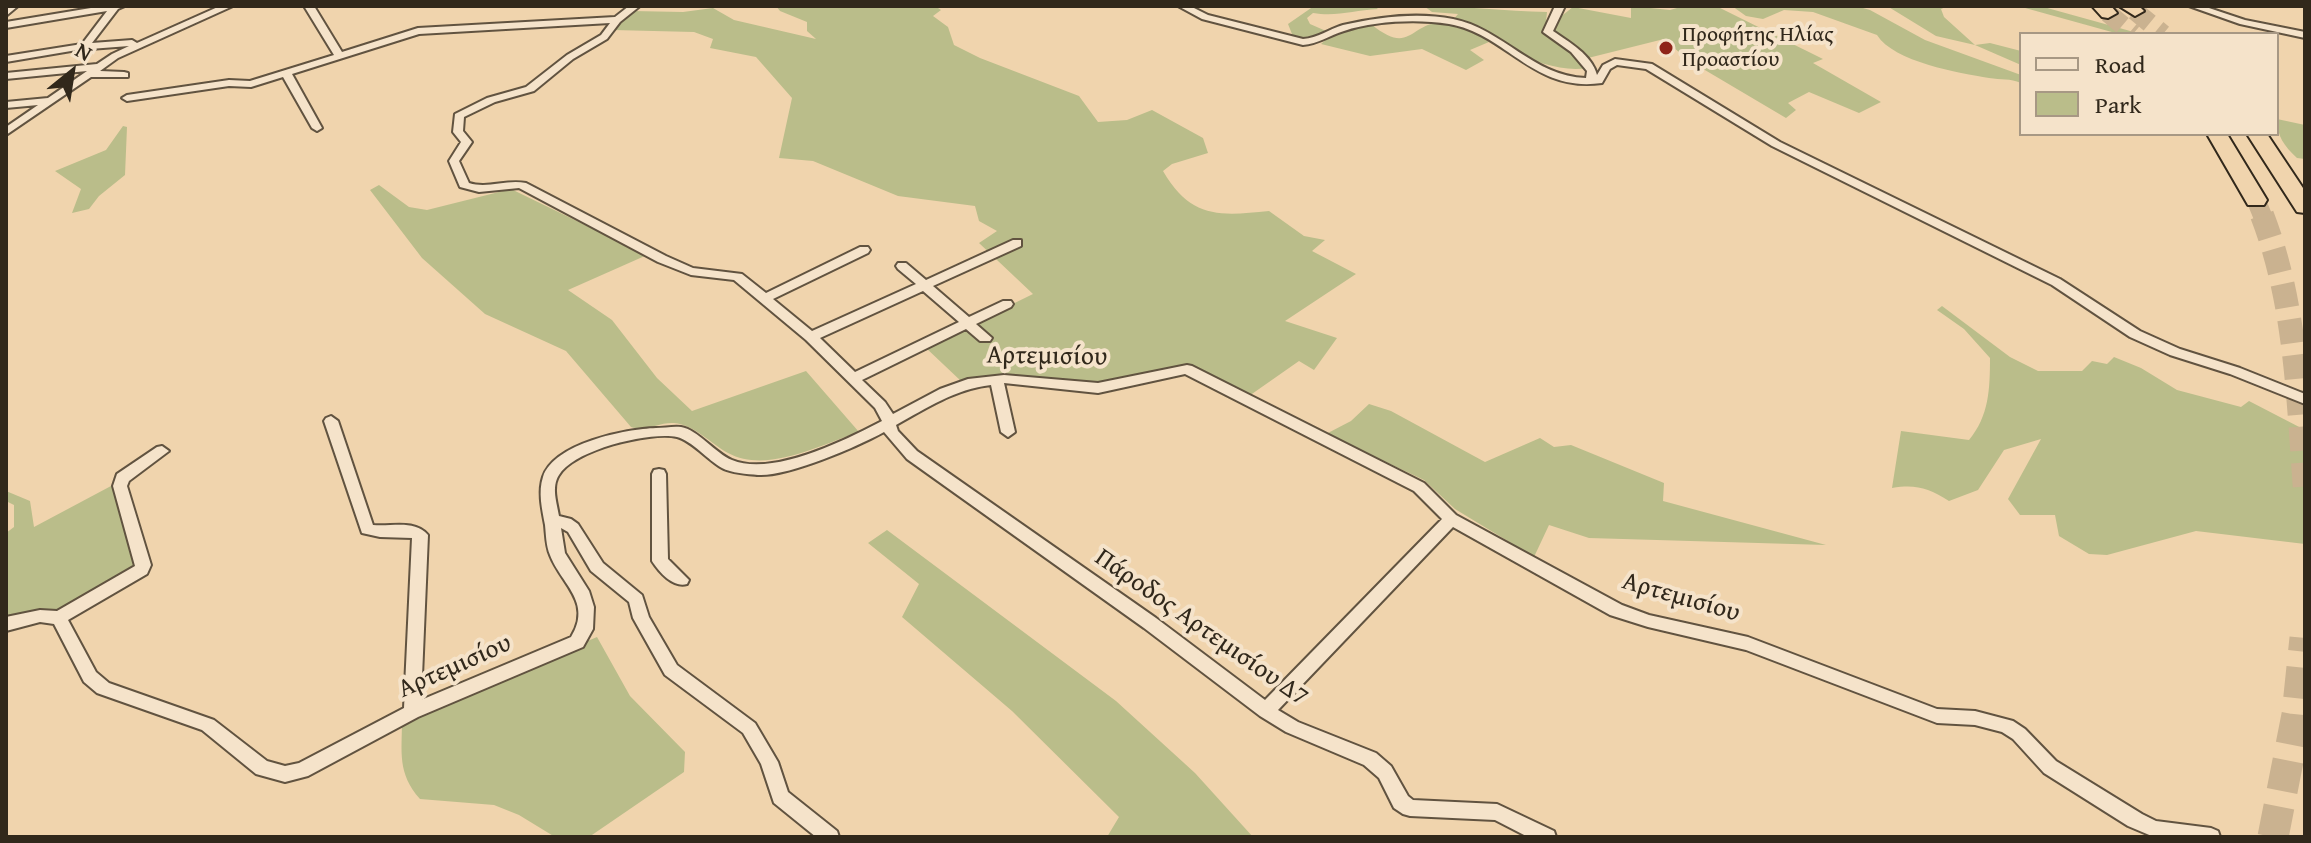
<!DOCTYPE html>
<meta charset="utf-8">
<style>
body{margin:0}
#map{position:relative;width:2311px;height:843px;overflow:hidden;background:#f0d4ad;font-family:"Gentium Book Plus",serif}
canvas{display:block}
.frame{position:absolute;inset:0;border:8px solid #31281b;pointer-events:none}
.legend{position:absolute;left:2019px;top:32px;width:260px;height:104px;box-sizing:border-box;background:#f5e3ca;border:2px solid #a79884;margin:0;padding:10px 14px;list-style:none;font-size:24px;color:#31281b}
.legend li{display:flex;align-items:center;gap:16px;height:40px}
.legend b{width:40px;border:2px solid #a79884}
.north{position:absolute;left:32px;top:32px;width:80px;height:80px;-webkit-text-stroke:6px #f5e3ca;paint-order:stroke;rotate:30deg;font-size:22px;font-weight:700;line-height:32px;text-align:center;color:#31281b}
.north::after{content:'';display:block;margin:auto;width:28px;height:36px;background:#31281b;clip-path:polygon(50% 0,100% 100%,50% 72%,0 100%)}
</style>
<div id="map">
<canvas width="2311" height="843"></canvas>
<div class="frame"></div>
<ul class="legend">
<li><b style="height:10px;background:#f5e3ca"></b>Road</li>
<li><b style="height:22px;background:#babd8a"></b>Park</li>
</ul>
<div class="north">N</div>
</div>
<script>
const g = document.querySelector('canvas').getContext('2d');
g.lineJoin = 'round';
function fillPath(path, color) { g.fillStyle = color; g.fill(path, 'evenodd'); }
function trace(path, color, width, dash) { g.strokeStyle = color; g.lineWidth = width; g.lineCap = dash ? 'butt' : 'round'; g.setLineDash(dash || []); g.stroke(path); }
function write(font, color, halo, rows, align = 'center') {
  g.font = font + ' "Gentium Book Plus",serif'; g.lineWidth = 8; g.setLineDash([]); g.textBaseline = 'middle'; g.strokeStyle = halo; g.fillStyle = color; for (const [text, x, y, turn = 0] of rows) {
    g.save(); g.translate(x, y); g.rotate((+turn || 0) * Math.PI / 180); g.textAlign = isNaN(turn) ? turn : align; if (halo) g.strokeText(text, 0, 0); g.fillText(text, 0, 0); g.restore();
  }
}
fillPath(new Path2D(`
 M776 6H935L941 10 933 16 948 27 954 45 980 58 1079 96 1098 122 1127 120 1152 110 1203 138 1208 153 1172 164 1163 171C1191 219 1220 216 1269 211L1304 236 1325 240 1312 251 1356 274 1285 321 1337 338 1314 370 1299 361 1249 396 1185 367 1098 385 962 382 925 347 1033 294 979 243 997 231 979 221 975 206 898 196 813 161 779 158 792 98 756 57 710 48 713 39 694 32 613 30 632 11 683 12 713 8 734 20 816 39 807 31V22L780 11Z
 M1314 6H1374L1378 9C1354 10 1337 17 1313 13L1307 18 1310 24 1326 31 1310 40 1294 39 1288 24Z
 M1424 6C1466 6 1505 11 1547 12L1545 32 1573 51 1587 68C1544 75 1489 39 1453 20L1458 14 1432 12Z
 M1631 6 1670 10 1684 6H1716L1823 59 1813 63 1881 102 1859 113 1809 92 1788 103 1796 110 1786 118 1688 60 1664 39 1588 58 1558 38 1550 25 1573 7 1631 18Z
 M1732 6H1856L1870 10 1925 40 2021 75V83C2010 78 2001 80 1989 78 1959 73 1894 62 1877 35L1813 12 1784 10 1763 19 1746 16Z
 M1887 6H1948L1941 9 1944 17 1975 45 1990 43 2021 51V65L1975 45 1936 36Z
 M2018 6H2040L2141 34H2119Z
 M1442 22 1473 30 1489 42 1470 50 1484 60 1466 70 1422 49 1370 56 1321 44C1336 30 1351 28 1371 24 1410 56 1409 24 1442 22Z
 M2277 119 2305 125V159L2297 158C2284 146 2277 136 2277 119Z
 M123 126 127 127 125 175 99 196 89 209 72 213 81 189 55 171 106 150Z
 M379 185 409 207 427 210 511 189 647 255 568 290 612 320 657 378 692 411 806 371 859 432C820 445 767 474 728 453 711 444 695 425 674 423 659 422 646 432 631 427L566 351 485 314 422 258 370 190Z
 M1942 306 2010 357 2038 371H2082L2092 361 2107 364 2114 357 2141 368 2177 390 2241 407 2249 401 2305 430V544L2196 531 2107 555 2089 554 2059 536 2055 515H2020L2008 499 2041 439 2004 450 1978 490 1949 501C1928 488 1916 484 1892 488L1901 431 1969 440C1989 416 1990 389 1990 358L1964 329 1937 310Z
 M1369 404 1391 411 1485 462 1540 438 1554 447 1571 445 1664 483 1663 501 1826 545 1589 538 1549 525 1534 557 1455 509 1424 480 1326 434 1351 421Z
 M111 486 120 492 138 567 55 612 6 618V533L14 527V505L6 501V491L30 501 34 527Z
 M887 530 1116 701 1195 773 1253 837H1107L1119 817 1012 711 902 617 919 584 868 543Z
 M597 637 630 696 685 752 684 772 589 837H555L519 815 494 805 420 799C397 773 402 752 402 720Z`), '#babd8a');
trace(new Path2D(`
 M2135 11 2163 34
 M2108 13 2133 34
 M2256 200 2263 217`), '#cab290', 19, [19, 10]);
trace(new Path2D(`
 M2262 215C2296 303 2298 397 2305 490`), '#cab290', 24, [24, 12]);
trace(new Path2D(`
 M2273 837 2297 715 2305 638`), '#cab290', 31, [31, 16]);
const minor = new Path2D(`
 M8 6H18L6 16V8Z
 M103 6H125L118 9 92 43 132 40 137 43 220 6H233L118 58 100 71 124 72 128 73V77H91L6 135V127L38 105 6 108V102L48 98 87 71 6 79V73L97 64 112 54 129 46 77 50 6 62V56L82 44 107 11 6 28V22Z
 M304 6H314L342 52 418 28 615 17 629 6H640L620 22 607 39 573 59 534 91 495 102 464 117 463 131 472 142 459 161 469 183C488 189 506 179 526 183L666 256 693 268 742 274 766 293 860 247H868L870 250 868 253 773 299 812 331 916 284 898 269 896 266 898 263H906L926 280 1013 240H1021V246L933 286 969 317 1003 301H1011L1013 304 1011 307 976 324 992 338 990 341H980L966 329 862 380 885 402 893 414 940 389 968 379 1004 375 1098 383 1187 365 1192 366 1424 483 1456 515 1622 605 1649 615 1748 637 1937 709 1975 711 2013 721 2025 729 2056 761 2142 814 2156 821 2211 828 2218 831 2220 837H2154L2128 826 2044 773 2013 739 2002 732 1975 725 1937 723 1746 650 1648 627 1610 615 1453 527 1278 710 1298 722 1376 753 1391 766 1408 796 1413 800 1497 804 1554 831 1556 837H1528L1495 820 1410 816 1403 814 1394 808 1379 778 1364 765 1286 732 1260 716 1144 628 907 459 884 432C857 447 787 477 758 475 747 474 731 473 722 468 709 461 691 440 677 437 650 431 573 450 559 475 551 487 557 503 559 516L571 519 578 524 603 563 642 595 649 617 677 665 755 723 778 762 788 792 837 831 839 837H816L774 803 761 764 743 733 665 675 633 618 629 602 591 571 568 532 561 528 565 553 589 591 594 607 593 629 583 647 418 717 308 776 285 782 256 774 202 730 97 693 84 682 54 624 40 622 6 631V617L40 610 57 611 135 566 113 486 117 474 157 447 162 446 169 451 129 481 127 486 151 565 147 574 68 620 96 672 109 683 214 720 267 761 285 766 299 763 404 708 412 538 380 537 362 533 324 421 326 418 331 416 338 421 373 525C392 527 414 519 428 535L421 700 571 637C593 602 561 584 550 555 546 546 546 534 545 525 542 509 538 492 543 477 554 443 626 429 656 428 664 428 673 426 681 427 697 429 716 454 732 460 772 477 846 440 882 421L875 408 806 340 734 280 691 275 658 262 519 188 479 192 460 187 449 161 461 142 453 132 455 114 487 98 526 87 567 55 601 35 610 23 419 34 292 74 322 128 317 131 312 128 283 77 251 87 229 86 127 101 122 98 127 95 229 80 250 81 334 55ZM923 291 959 322 855 372 820 338ZM1185 374 1414 491 1442 519 1265 700 1156 618 917 451 898 431 896 425C927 408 955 389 991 385L1001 432 1008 437 1015 432 1004 383 1098 393Z
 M1178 6H1190L1208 15 1303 39C1318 38 1329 29 1343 25 1377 17 1419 12 1453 19 1503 29 1534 77 1586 78L1587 71 1571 52 1543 32 1555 6H1565L1553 31C1569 42 1592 55 1597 75L1603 65 1615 59 1652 64 1780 142 2060 279 2140 331 2180 349 2240 368 2305 394V404L2230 374 2170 355 2130 337 2052 285 1772 146 1646 69 1617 65 1610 69 1602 83C1533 93 1507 34 1449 24 1417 19 1374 21 1344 31 1330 35 1318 44 1303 45L1202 19Z
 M2189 6H2203L2245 20 2305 32V38L2240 24Z
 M659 469 664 470 666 474 668 559 689 580 687 584C673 588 659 572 652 561V474L654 470Z`);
const motorway = new Path2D(`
 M2092 6H2111L2117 13 2108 18 2102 17Z
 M2119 6H2139L2144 11 2135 16Z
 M2207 134H2227L2267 200 2264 205H2248Z
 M2247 134H2267L2305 191V213L2297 212Z`);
trace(minor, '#615340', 4);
trace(motorway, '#31281b', 4);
fillPath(minor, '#f5e3ca');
fillPath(motorway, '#f0d4ad');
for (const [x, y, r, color] of [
 [1666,48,8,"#8f2418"]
]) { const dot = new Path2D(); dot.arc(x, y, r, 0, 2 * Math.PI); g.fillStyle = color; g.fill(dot); trace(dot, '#f5e3ca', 3); }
write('22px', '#31281b', '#f5e3ca', [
 ["Προφήτης Ηλίας",1682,35],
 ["Προαστίου",1682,60]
], 'left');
write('26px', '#31281b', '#f5e3ca', [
 ["Αρτεμισίου",1047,357,1],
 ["Αρτεμισίου",1681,598,16],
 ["Πάροδος Αρτεμισίου Δ7",1201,628,35],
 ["Αρτεμισίου",455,667,-24]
]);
</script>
